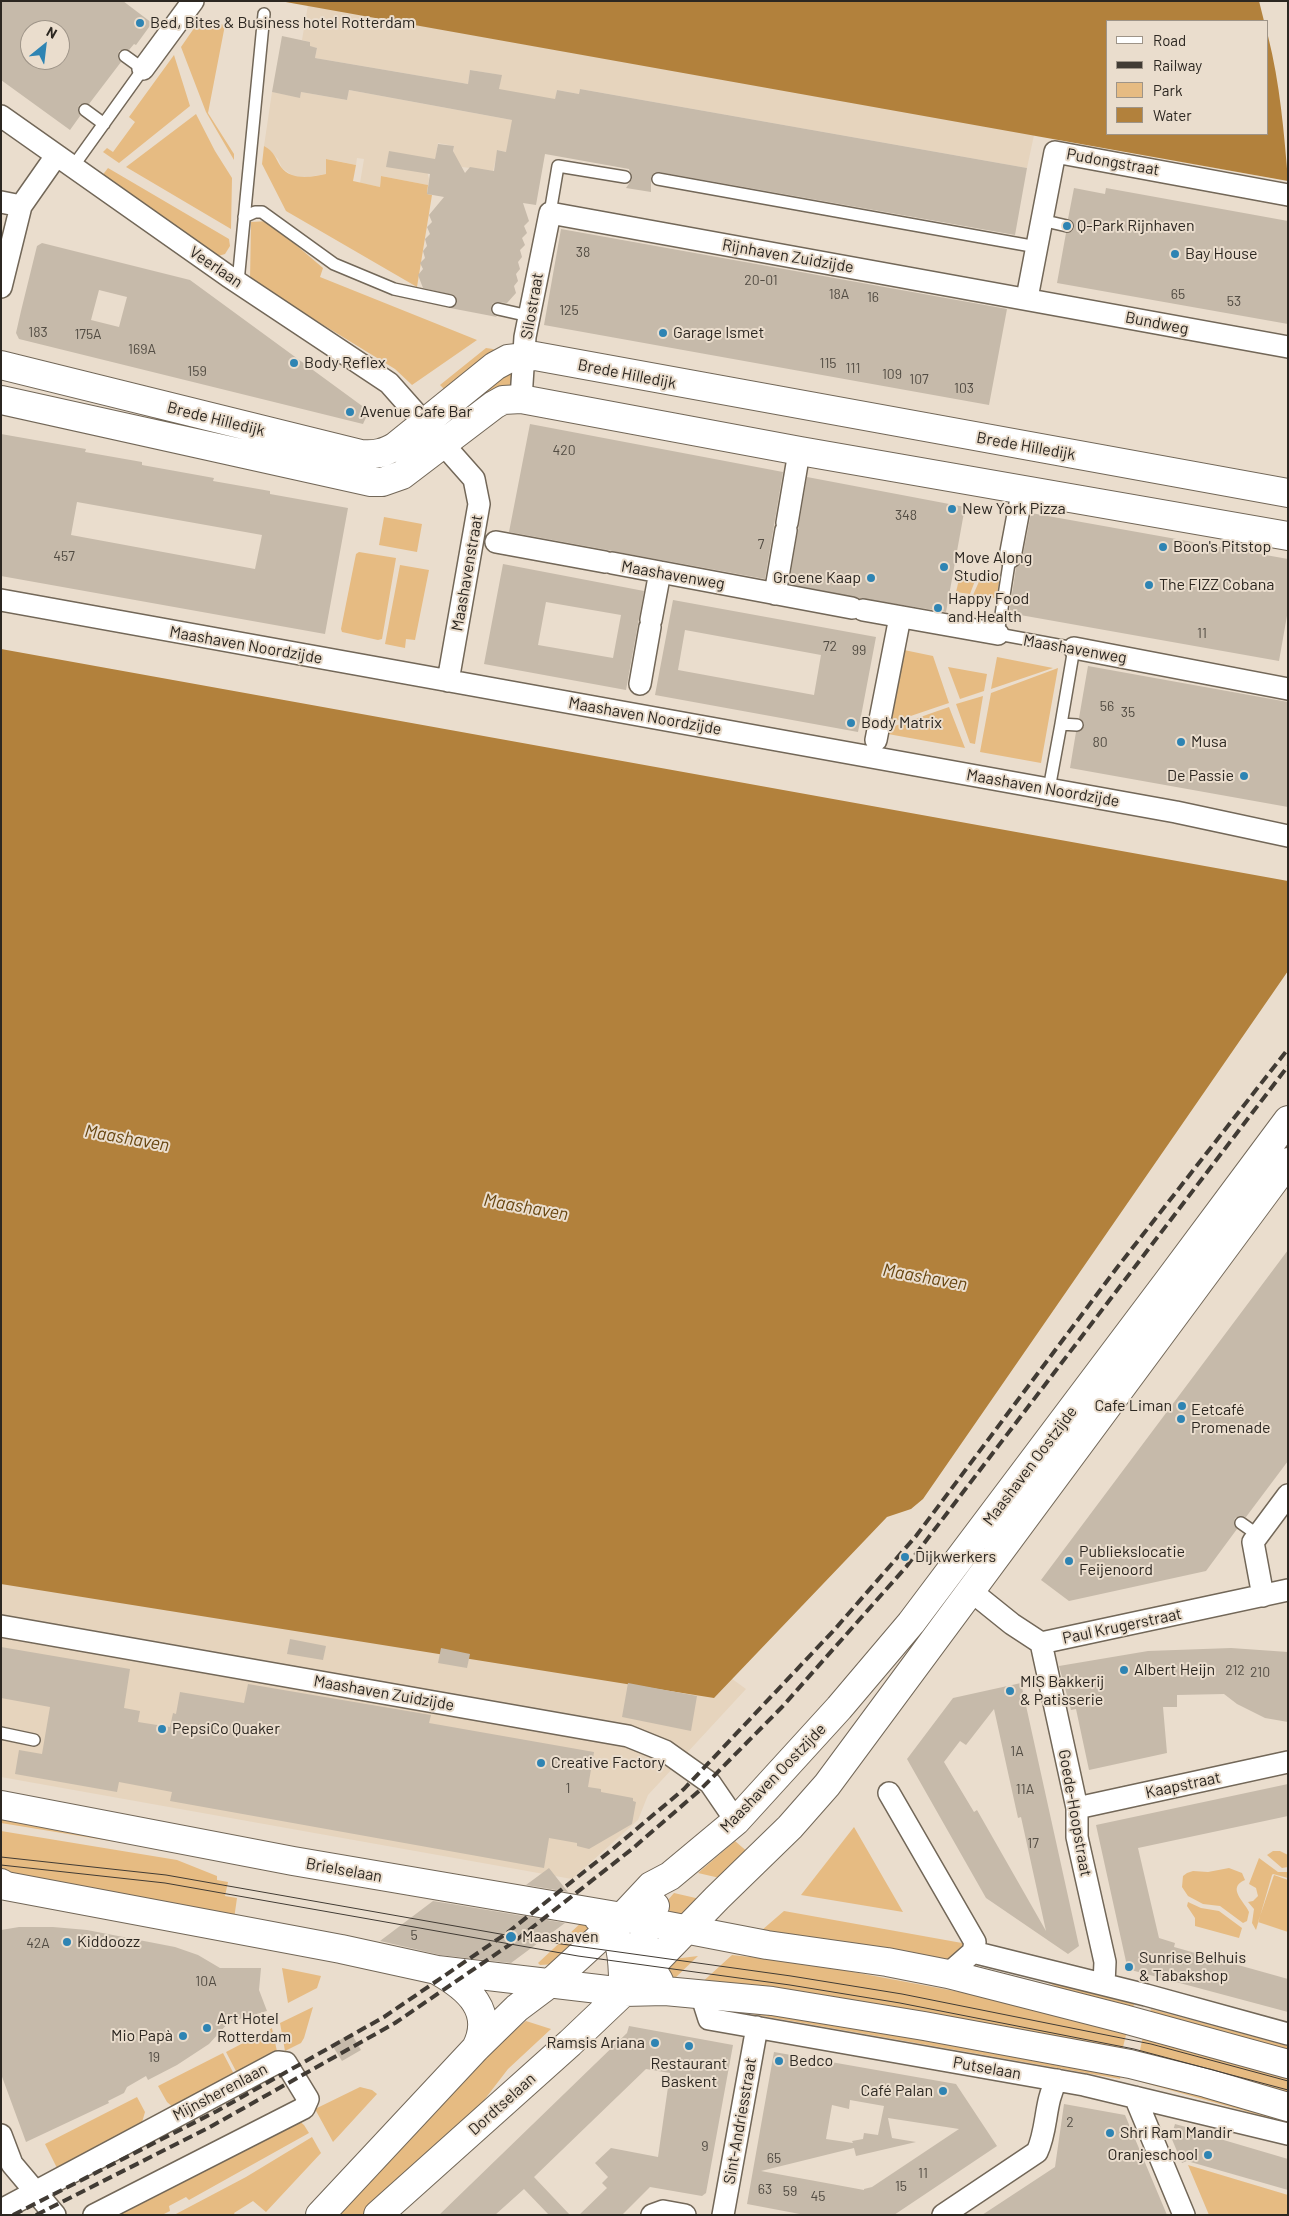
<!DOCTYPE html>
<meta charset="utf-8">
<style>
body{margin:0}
#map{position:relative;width:1289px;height:2216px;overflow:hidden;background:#eaddcd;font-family:Barlow,sans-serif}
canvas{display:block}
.frame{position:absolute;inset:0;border:2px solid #2c2721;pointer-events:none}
.legend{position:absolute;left:1106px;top:20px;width:162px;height:115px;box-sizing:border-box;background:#eaddcd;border:1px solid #9e9488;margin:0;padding:6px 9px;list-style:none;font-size:15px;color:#2c2721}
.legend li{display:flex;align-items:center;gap:10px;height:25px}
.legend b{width:25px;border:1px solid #9e9488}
.north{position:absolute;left:20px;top:20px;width:50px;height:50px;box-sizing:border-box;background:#eaddcd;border:1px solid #9e9488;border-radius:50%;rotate:29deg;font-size:14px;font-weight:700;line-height:20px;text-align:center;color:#2c2721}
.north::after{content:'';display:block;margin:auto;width:18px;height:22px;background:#2e84b3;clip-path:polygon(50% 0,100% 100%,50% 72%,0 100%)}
</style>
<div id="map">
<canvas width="1289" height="2216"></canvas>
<div class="frame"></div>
<ul class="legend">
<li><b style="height:6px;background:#fff"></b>Road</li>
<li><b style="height:6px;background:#413b34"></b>Railway</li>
<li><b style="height:14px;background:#e6bb82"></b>Park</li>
<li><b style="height:14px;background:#b2813c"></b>Water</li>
</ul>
<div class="north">N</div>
</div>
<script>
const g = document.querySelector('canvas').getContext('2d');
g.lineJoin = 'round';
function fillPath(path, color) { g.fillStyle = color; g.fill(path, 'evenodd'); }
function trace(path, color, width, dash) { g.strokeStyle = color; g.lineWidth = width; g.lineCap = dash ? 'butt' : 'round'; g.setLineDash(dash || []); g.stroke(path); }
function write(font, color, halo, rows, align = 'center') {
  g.font = font + ' Barlow,sans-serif'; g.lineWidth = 4; g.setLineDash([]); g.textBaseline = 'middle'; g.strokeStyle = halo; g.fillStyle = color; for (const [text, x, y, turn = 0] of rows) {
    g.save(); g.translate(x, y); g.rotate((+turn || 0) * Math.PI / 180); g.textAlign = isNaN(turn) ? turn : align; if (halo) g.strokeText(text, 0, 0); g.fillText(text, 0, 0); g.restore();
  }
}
fillPath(new Path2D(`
 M308 5 317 7 1034 135 1027 168 580 89 579 94 557 90 542 168 506 152 498 150 493 171 462 167 452 160 454 146 438 143 434 166 427 171 429 179 428 185 381 176 380 187 360 183 364 159 357 158 356 165 327 159 326 174 302 178 293 176 282 168 278 159 264 146 272 92 300 97 301 92 347 100 349 90 512 120 516 123 499 90 501 75 470 70 468 84 315 58 317 48 309 47 310 42 302 40Z
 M1 1543 717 1668 746 1689 648 1795 638 1820 572 1879 1 1777Z`), '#e6d4bd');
fillPath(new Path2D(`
 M199 21 225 25 208 113 234 154V160L206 112 181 47Z
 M174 55 190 106 119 163 103 152 107 148 113 152 135 122 129 117Z
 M196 114 215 151 232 178 231 229 126 167Z
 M264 146C275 152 275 158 281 167 291 181 312 177 326 174V159L356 165 353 181 380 187 381 176 428 185 427 194 432 195 417 287 286 211 262 164Z
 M108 168 229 239 230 246 225 254 215 257 101 177Z
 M268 221 323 268 320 277 477 340 412 385 395 369 250 280 251 222Z
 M486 348 493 349 499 354 448 393 440 385Z
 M508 366 515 375 508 390 467 416 459 406Z
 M384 517 422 524 417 552 379 545Z
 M359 552 396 558 382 639 378 640 342 632 341 629 356 554Z
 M400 565 429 570 415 640 406 639 405 648 385 644Z
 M961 571 978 573 970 594 956 592Z
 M982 575 1000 578 996 598 973 595Z
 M904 650 933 656 949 703 890 723Z
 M997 657 1053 668 991 689Z
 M948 667 987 674 984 691 960 699Z
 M1058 668 1041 763 980 752 991 693Z
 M983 696 975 744 970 743 956 704Z
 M949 707 965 748 888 734 889 728Z
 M1 1810 178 1852 1 1823Z
 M854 1827 903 1912 801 1895Z
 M1 1831 177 1860 217 1876V1880L228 1882 225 1896 237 1898 234 1919 1 1873Z
 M735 1841 750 1854 724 1879 698 1873Z
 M1273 1851H1280L1288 1855V1867L1282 1868 1267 1855Z
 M1259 1858 1278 1872H1288V1878L1273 1874 1272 1875 1256 1930 1252 1923 1254 1909 1248 1902 1253 1901 1258 1896 1256 1888 1249 1884Z
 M1229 1868 1242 1873 1245 1880C1226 1888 1245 1902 1249 1912L1247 1921 1243 1923 1220 1906 1203 1904 1188 1896 1182 1887 1183 1876 1187 1873 1193 1871 1208 1872Z
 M1274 1875 1288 1880V1932L1258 1922Z
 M674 1893 700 1899 675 1919 655 1915Z
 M1188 1902 1201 1908 1219 1911 1242 1928 1239 1938 1195 1926V1918L1187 1906Z
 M784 1911 962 1943 963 1945 959 1953 945 1960 762 1930Z
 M583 1921 592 1926 557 1964 540 1965 538 1963Z
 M732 1955 805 1963 976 1995 1128 2027 1121 2055 698 1986Z
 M698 1956 674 1979 666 1976 665 1960Z
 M282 1968 321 1976 317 1988 288 2003Z
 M1041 1980 1134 2004 1132 2011 1079 1996Z
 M313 2007 304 2038 301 2043 285 2051 280 2023Z
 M723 2009 787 2014 1121 2073 1120 2079Z
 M1151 2009 1288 2046V2054L1148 2019Z
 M526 2021 551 2029 508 2069 478 2108 368 2215H332L473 2064Z
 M272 2028 278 2056 238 2075 226 2052Z
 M1144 2031 1288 2070V2099L1138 2060Z
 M223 2053 236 2078 174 2108 167 2102 158 2086Z
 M1135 2075 1288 2116V2123L1134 2080Z
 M360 2087 372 2090 377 2094 333 2142 315 2109Z
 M137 2097 145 2112 141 2126 57 2168 45 2144Z
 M298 2120 304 2125 309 2133 189 2200 186 2197 169 2206 170 2211 162 2215H111Z
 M312 2137 321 2153 266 2212 253 2201 234 2213 235 2215H174L246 2177Z
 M1188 2165 1288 2195V2215H1209Z`), '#e6bb82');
fillPath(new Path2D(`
 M280 1H1259L1264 21H1108V134H1268V36C1280 84 1284 132 1288 181Z
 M1 649 1288 881V971L923 1499 911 1509 887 1517 714 1698 1 1584Z`), '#b2813c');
fillPath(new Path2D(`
 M1 1H123L152 23 136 45 134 44 129 50 125 49 119 51 118 56 121 62 89 104 85 103 79 105 78 110 80 116 70 130 1 80ZM30 30H60V60H30Z
 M282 36 310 42V46L317 48 315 58 468 84 470 70 502 75 499 89 555 99 557 90 579 94 580 89 1027 168 1015 235 659 172H655L651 177V192L626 188 632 179 629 169 545 154 536 205 523 203 529 221 524 226 527 233 522 238 525 245 520 250 522 257 518 262 520 269 516 274 518 281 514 286 516 293 507 303 496 302 492 304 491 312 497 317 450 308 457 303 455 296 423 288 418 275 423 269 420 263 425 258 423 251 427 246 425 239 430 234 427 227 432 222 429 215 444 197 427 194 430 174 386 167 389 151 435 159 438 144 454 146 453 151 465 173 470 167 494 171 497 150 506 152 512 120 349 90 347 100 301 92 300 98 272 92Z
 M1074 188 1105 194 1106 188 1288 221V324L1057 283 1066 233 1072 231 1074 227 1072 221 1068 219Z
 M561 229 1007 309 989 405 544 325Z
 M42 243 190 280 369 411 363 424 19 339 16 333 21 311 37 246ZM99 290 127 297 119 327 91 320Z
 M530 424 783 472 765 579 509 532Z
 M1 434 86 449 85 452 142 462V465L214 478 213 481 270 491V494L348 508 325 634 1 576ZM77 502 262 535 255 569 71 535Z
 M807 477 965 507 946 612 859 598 789 584Z
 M1031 513 1288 559V610L1279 661 1009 613 1016 568 1022 559Z
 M503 564 644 591 626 690 484 664ZM546 602 621 615 613 658 538 645Z
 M673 600 876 637 858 732 655 695ZM685 630 821 655 814 695 678 670Z
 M1088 666 1288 702V807L1070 768 1076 732 1081 731 1084 726 1083 721 1079 718Z
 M1288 1250V1461L1246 1517 1241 1516 1235 1518 1234 1523 1237 1529 1206 1571 1069 1601 1041 1580Z
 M290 1639 326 1646 323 1660 287 1654Z
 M1 1647 130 1669 124 1708 140 1711 138 1722 170 1727 173 1713 176 1714 180 1692 244 1703 248 1684 431 1715 429 1723 594 1752 588 1787 601 1789V1792L633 1798V1801L636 1802 632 1824 589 1849 577 1846V1843L549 1838 544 1868 170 1801 172 1792 119 1782 117 1792 15 1774 19 1750 42 1754 50 1707 1 1698Z
 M441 1648 470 1654 467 1668 438 1663Z
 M1231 1648 1288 1652V1722L1265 1718 1237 1704 1224 1694 1177 1695V1707H1163L1167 1753 1089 1770 1076 1709 1071 1710 1059 1666 1148 1651Z
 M628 1683 697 1696 691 1731 622 1717Z
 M1021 1683 1079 1946 1068 1954 986 1898 907 1759 953 1698ZM994 1709 1018 1818 1021 1817 1046 1931 977 1810 974 1812 944 1762 960 1741 966 1745Z
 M1288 1784V1816L1138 1848 1159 1938 1175 1943 1174 1947 1288 1979V2012L1131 1970 1127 1966 1096 1825Z
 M549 1868 560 1882 568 1892 526 1885Z
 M433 1901 452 1904 565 1923 511 1963 440 1955 380 1941Z
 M19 1927H53L87 1930 175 1947 198 1955 220 1968H261L259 1990 267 2011 229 2022 209 2044 177 2065 148 2080 146 2076 127 2087 124 2093 108 2101 109 2103 26 2142 1 2074V1930Z
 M629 2026 733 2045 706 2193 702 2196 650 2187 622 2215H579L607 2188 602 2183 608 2177 595 2163 611 2148 658 2157 670 2073 646 2069 534 2177 570 2215H549L524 2189 495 2215H439L627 2033Z
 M351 2033 361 2050 342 2061 332 2045Z
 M774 2052 956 2084 997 2146 894 2215H805L747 2204ZM850 2100 884 2106 878 2135 864 2133 863 2139 852 2141 853 2143 826 2139 832 2105 849 2109ZM888 2118 959 2129 872 2187 864 2189V2190L761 2171 854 2148 856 2156 916 2142 892 2138Z
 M1064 2104 1125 2115 1167 2215H982L1055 2167Z
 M1175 2124 1193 2129V2131L1288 2159V2190L1187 2161 1182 2163 1171 2137Z`), '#c6baaa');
const lane = new Path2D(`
 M85 110 104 124
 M72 168 143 69 125 56
 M658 179 1037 247
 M550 213 558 166 625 177
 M244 217 255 212H262L334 264 394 289 450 301
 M1041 220 1067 226
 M238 282 264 14
 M498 309 529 316
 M1012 557H1010L998 634 1074 648 1061 724
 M1049 789 1061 724 1077 725
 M1241 1523 1258 1535
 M1 1733 34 1740`);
const street = new Path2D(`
 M143 69 193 1
 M1 116 228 276 389 383 474 479 479 504 448 681
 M1 202 21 206
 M1 287 21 206 56 156
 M1027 298 1055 152 1288 195
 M521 399 525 337 550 213 1288 347
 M787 523 797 464
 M496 542 605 562
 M1010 557 1020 504
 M612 563 852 608
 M775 594 786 530
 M1 600 1176 812 1288 836
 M863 610 998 634
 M651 620 660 572
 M1074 648 1288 689
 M640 684 650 627
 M876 740 900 617
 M971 1591 1012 1624 1041 1643 1288 1590
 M1263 1596 1253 1542 1288 1495
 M1 1626 628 1736 665 1751 710 1783 736 1821
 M1041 1643 1077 1808V1837L1105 1962 1104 1984
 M889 1793 975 1942 973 1952 948 1974
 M1077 1808 1288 1762
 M973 1952 1146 1995 1288 2034
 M701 1994 709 2019 1084 2085 1288 2134
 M1135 2097 1184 2215
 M1 2135 12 2164 55 2215
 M1 2210 278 2062 286 2063 308 2099 304 2108 94 2215
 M652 2215 663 2211 685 2215
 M723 2215 757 2027
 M943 2215 1037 2152C1048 2129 1044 2102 1057 2080`);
const secondary = new Path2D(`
 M1 365 361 454C376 455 384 453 396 446L495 366 508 359 535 356 1288 493
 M1 400 371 482H382L402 475 494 405 503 400 521 399 800 451 1288 536
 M1 1805 293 1861 622 1917 767 1945 887 1962 948 1974 1124 2019 1288 2064
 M1 1883 6 1886 341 1949 437 1970 624 1992 665 1991 772 2001 924 2026 1130 2064 1206 2083 1288 2107
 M655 1906C637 1934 642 1954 659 1981
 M598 1918C627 1937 621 1961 624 1992
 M438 1971C468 1988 495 2011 476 2048
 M320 2215 476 2048 517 2008 549 1984 622 1917 651 1886 670 1876 736 1821 839 1708 911 1623 1169 1280 1288 1120
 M378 2215 570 2043 651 1966 717 1898 790 1827 827 1785 1288 1162`);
trace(lane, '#726758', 14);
trace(street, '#726758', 24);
trace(secondary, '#726758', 30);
trace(lane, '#fff', 11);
trace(street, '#fff', 21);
trace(secondary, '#fff', 28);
trace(new Path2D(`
 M1 1857 166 1875 540 1941 791 1976 902 1994 1151 2044 1288 2081
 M1 1865 165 1883 578 1956 790 1985 900 2003 1134 2049 1288 2090`), '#413b34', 1);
trace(new Path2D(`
 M13 2215 217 2111 384 2017 507 1933 614 1848 684 1789 835 1629 916 1536 1116 1269 1288 1049
 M36 2215 210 2127 395 2023 515 1941 632 1849 699 1791 782 1707 906 1567 1288 1066`), '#413b34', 4, [10, 5]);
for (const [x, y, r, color] of [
 [140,23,5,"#2e84b3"],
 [1067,226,5,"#2e84b3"],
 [1175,254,5,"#2e84b3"],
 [663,333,5,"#2e84b3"],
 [294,363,5,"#2e84b3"],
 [350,412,5,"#2e84b3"],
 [952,509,5,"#2e84b3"],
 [1163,547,5,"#2e84b3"],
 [944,567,5,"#2e84b3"],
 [871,578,5,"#2e84b3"],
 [1149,585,5,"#2e84b3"],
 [938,608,5,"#2e84b3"],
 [851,723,5,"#2e84b3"],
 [1181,742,5,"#2e84b3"],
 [1244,776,5,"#2e84b3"],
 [1182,1406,5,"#2e84b3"],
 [1181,1419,5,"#2e84b3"],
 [905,1557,5,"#2e84b3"],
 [1069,1561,5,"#2e84b3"],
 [1124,1670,5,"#2e84b3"],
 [1010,1691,5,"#2e84b3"],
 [162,1729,5,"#2e84b3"],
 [541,1763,5,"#2e84b3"],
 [511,1937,6,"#2e84b3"],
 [67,1942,5,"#2e84b3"],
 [1129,1967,5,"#2e84b3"],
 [207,2028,5,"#2e84b3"],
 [183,2036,5,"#2e84b3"],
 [655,2043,5,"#2e84b3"],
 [689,2046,5,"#2e84b3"],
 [779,2061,5,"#2e84b3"],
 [943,2091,5,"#2e84b3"],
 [1110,2133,5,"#2e84b3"],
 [1208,2155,5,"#2e84b3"]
]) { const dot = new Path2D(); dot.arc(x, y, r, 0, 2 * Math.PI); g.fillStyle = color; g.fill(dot); trace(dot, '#eaddcd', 2); }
write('14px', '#524c43', null, [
 ["38",583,252],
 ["20-01",761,280],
 ["18A",839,294],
 ["65",1178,294],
 ["16",873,297],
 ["53",1234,301],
 ["125",569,310],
 ["183",38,332],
 ["175A",88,334],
 ["169A",142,349],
 ["115",828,363],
 ["111",853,368],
 ["159",197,371],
 ["109",892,374],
 ["107",919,379],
 ["103",964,388],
 ["420",564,450],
 ["348",906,515],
 ["7",761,544],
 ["457",64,556],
 ["11",1202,633],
 ["72",830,646],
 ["99",859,650],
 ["56",1107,706],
 ["35",1128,712],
 ["80",1100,742],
 ["212",1235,1670],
 ["210",1260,1672],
 ["1A",1017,1751],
 ["1",568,1788],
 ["11A",1025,1789],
 ["17",1033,1843],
 ["5",414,1935],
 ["42A",38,1943],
 ["10A",206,1981],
 ["19",154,2057],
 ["2",1070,2122],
 ["9",705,2146],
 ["65",774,2158],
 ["11",923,2173],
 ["15",901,2186],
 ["63",765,2189],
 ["59",790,2191],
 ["45",818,2196]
]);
write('16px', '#2c2721', '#eaddcd', [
 ["Bed, Bites & Business hotel Rotterdam",150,23],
 ["Q-Park Rijnhaven",1077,226],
 ["Bay House",1185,254],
 ["Garage Ismet",673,333],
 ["Body Reflex",304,363],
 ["Avenue Cafe Bar",360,412],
 ["New York Pizza",962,509],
 ["Boon's Pitstop",1173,547],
 ["Move Along",954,558],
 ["Studio",954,576],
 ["Groene Kaap",861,578,"right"],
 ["The FIZZ Cobana",1159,585],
 ["Happy Food",948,599],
 ["and Health",948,617],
 ["Body Matrix",861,723],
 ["Musa",1191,742],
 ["De Passie",1234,776,"right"],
 ["Cafe Liman",1172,1406,"right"],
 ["Eetcafé",1191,1410],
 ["Promenade",1191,1428],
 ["Publiekslocatie",1079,1552],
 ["Feijenoord",1079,1570],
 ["Dijkwerkers",915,1557],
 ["Albert Heijn",1134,1670],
 ["MIS Bakkerij",1020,1682],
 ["& Patisserie",1020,1700],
 ["PepsiCo Quaker",172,1729],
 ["Creative Factory",551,1763],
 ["Maashaven",522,1937],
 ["Kiddoozz",77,1942],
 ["Sunrise Belhuis",1139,1958],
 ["& Tabakshop",1139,1976],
 ["Art Hotel",217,2019],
 ["Rotterdam",217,2037],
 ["Mio Papà",173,2036,"right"],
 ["Ramsis Ariana",645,2043,"right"],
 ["Bedco",789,2061],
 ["Restaurant",689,2064,"center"],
 ["Baskent",689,2082,"center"],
 ["Café Palan",933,2091,"right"],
 ["Shri Ram Mandir",1120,2133],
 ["Oranjeschool",1198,2155,"right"]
], 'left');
write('16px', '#2c2721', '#eaddcd', [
 ["Pudongstraat",1113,162,10],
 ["Rijnhaven Zuidzijde",788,256,10],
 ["Veerlaan",216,267,34],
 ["Silostraat",532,306,-80],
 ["Bundweg",1157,323,11],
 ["Brede Hilledijk",627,374,11],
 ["Brede Hilledijk",216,419,14],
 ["Brede Hilledijk",1026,446,10],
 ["Maashavenstraat",467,573,-80],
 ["Maashavenweg",673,575,10],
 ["Maashaven Noordzijde",246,645,10],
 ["Maashavenweg",1075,649,10],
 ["Maashaven Noordzijde",645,716,10],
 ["Maashaven Noordzijde",1043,788,10],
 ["Maashaven Oostzijde",1030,1466,-53],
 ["Paul Krugerstraat",1122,1626,-12],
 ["Maashaven Zuidzijde",384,1693,10],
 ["Maashaven Oostzijde",773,1778,-46],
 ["Kaapstraat",1183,1785,-12],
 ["Goede-Hoopstraat",1075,1813,80],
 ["Brielselaan",344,1870,10],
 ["Putselaan",987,2068,10],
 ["Mijnsherenlaan",220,2092,-28],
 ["Dordtselaan",502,2104,-42],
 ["Sint-Andriesstraat",740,2121,-80]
]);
write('italic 18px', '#684610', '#eaddcd', [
 ["Maashaven",127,1138,10],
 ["Maashaven",526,1207,10],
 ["Maashaven",925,1277,10]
]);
</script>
